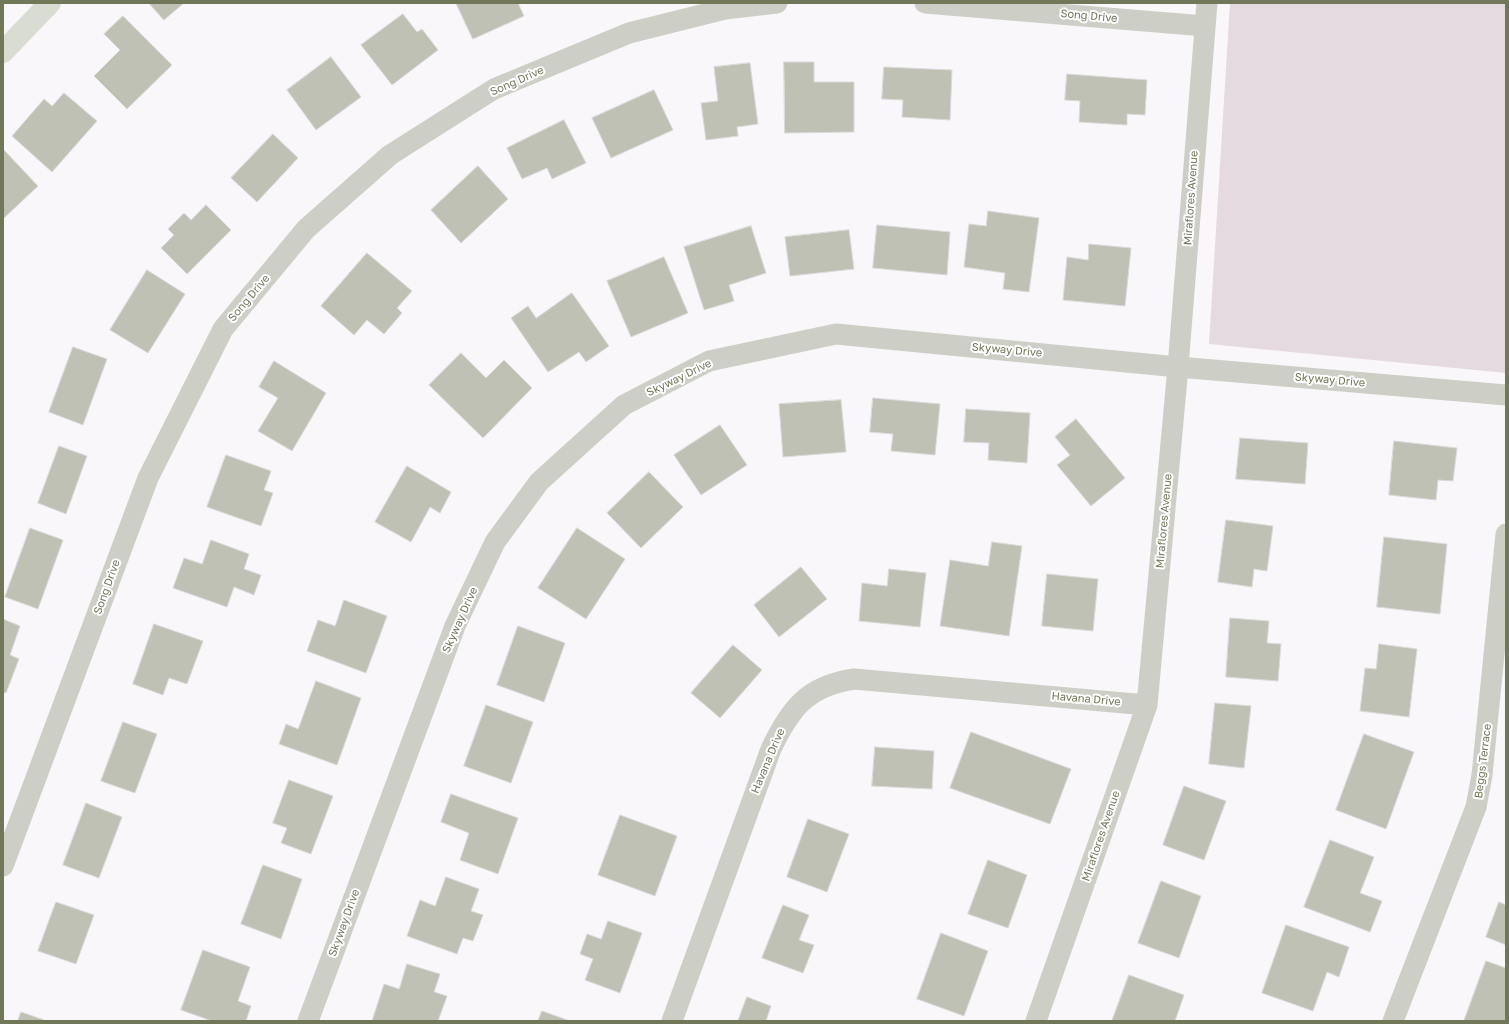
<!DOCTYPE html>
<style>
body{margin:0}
#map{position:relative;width:1509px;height:1024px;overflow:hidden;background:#f9f7f9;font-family:"Golos Text",sans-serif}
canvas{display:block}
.frame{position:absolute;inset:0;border:4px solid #707859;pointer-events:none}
</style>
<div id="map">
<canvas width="1509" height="1024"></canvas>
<div class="frame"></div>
</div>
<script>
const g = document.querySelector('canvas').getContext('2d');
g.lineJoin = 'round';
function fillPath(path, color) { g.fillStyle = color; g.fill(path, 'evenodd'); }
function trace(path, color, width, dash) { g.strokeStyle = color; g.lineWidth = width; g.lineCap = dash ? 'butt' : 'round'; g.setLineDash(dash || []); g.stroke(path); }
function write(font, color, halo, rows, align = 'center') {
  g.font = font + ' "Golos Text",sans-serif'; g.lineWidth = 4; g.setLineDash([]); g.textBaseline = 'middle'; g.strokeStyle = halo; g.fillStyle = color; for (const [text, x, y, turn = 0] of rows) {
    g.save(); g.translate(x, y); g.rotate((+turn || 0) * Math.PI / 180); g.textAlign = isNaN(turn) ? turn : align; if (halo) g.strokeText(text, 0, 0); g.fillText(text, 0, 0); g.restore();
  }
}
fillPath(new Path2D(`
 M1230 3H1506V373L1209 344Z`), '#e4dae0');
const building = new Path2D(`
 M149 3H184L164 20Z
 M456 3H518L524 16 473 39Z
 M403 14 417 32 422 29 438 50 392 85 361 45Z
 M123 16 172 65 127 109 94 76 120 50 104 34Z
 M331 57 361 97 316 130 287 90Z
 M784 62H814V82H854V132L785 133Z
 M750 63 758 124 737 127 738 136 706 140 701 103 718 101 714 67Z
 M884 67 952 70 950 120 902 117 903 100 882 99Z
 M1067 74 1147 80 1145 115 1127 114V125L1079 122 1080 101 1065 100Z
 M654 90 673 130 611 158 592 118Z
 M64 93 97 121 52 172 12 136 44 99 52 106Z
 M564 120 586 163 552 179 547 168 522 179 507 148Z
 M273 134 298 158 257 202 231 178Z
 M3 149 38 186 3 219Z
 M478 166 508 199 461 243 431 210Z
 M206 205 231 230 187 274 161 248 174 235 168 229 184 213 191 220Z
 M988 211 1039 218 1029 292 1003 289 1005 273 964 267 969 224 986 226Z
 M877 225 950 232 947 275 873 268Z
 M751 226 766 273 729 285 734 301 704 310 684 247Z
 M849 230 854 269 790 276 785 237Z
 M1089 244 1131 248 1125 306 1063 300 1067 257 1088 260Z
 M367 253 412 291 397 308 402 313 384 334 367 320 354 335 321 306Z
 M664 257 688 313 631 337 607 281Z
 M147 270 185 294 148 353 110 330Z
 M572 293 609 346 586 362 579 352 548 372 511 318 528 306 536 318Z
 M73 347 107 359 83 425 49 412Z
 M461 353 486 378 504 360 532 388 483 438 429 385Z
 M274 361 326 393 292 451 258 431 278 398 259 387Z
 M873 398 940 404 935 455 891 451 893 434 870 432Z
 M841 400 846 452 783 457 779 404Z
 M966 409 1030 413 1027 463 988 460 989 443 964 442Z
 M1076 419 1125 478 1091 506 1057 465 1070 455 1055 437Z
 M720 425 747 465 701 495 674 455Z
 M1240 438 1308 443 1305 484 1236 479Z
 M1394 441 1457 448 1453 481 1438 480 1436 500 1389 495Z
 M59 446 87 456 66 514 38 503Z
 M226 455 271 471 264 490 273 493 261 526 207 507Z
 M407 466 451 492 440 513 430 507 411 542 375 522Z
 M649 472 683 507 641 548 607 513Z
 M1226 520 1273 526 1267 571 1254 569 1252 587 1218 582Z
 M30 528 63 540 38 609 5 597Z
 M577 528 625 559 586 619 538 588Z
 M1384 537 1447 544 1440 614 1377 607Z
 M211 540 249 554 244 569 261 575 254 595 234 587 227 607 173 588 184 558 202 564Z
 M992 542 1022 546 1009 636 940 626 950 560 988 566Z
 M801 567 827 599 779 637 754 605Z
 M889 569 926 573 920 627 859 621 862 583 887 586Z
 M1047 574 1098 579 1093 631 1042 626Z
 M344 600 387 616 366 673 307 651 318 620 335 626Z
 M1230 618 1269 621 1267 643 1281 644 1278 681 1226 677Z
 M3 619 20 626 10 655 19 659 6 693 3 692Z
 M154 624 203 641 187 684 169 678 163 695 133 684Z
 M518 626 565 643 544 702 497 685Z
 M1379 644 1417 649 1409 717 1360 711 1365 668 1376 669Z
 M733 645 762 670 720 718 691 693Z
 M316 681 361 698 337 765 279 744 286 724 298 729Z
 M1215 703 1251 706 1244 768 1209 764Z
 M486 705 533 722 511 783 464 766Z
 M123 722 157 734 135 793 101 781Z
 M971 732 1071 769 1050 824 950 788Z
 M1364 734 1414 752 1386 829 1336 810Z
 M875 747 934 751 932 789 872 786Z
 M289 780 333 796 311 854 281 843 287 828 273 823Z
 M1184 786 1226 801 1204 860 1163 845Z
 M451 794 518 818 498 874 460 860 469 833 441 822Z
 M86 803 122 817 99 878 63 865Z
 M620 815 677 836 655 896 598 875Z
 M808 819 849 834 827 892 787 877Z
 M1330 840 1374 857 1360 893 1382 901 1370 932 1304 907Z
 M988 860 1027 875 1008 928 968 914Z
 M263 865 302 879 281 939 241 924Z
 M446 877 479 889 471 911 483 915 473 941 463 938 457 954 407 936 420 900 435 906Z
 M1161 881 1201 896 1179 958 1138 943Z
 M56 902 94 915 76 964 38 951Z
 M1499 902 1506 905V945L1486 937Z
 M783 905 809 915 799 940 814 945 803 973 762 958Z
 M608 921 642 933 620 993 585 980 593 959 580 954 587 934 601 939Z
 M1286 925 1349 947 1339 977 1327 972 1313 1011 1262 993Z
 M941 933 988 951 964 1016 917 999Z
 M203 950 250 967 238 1001 251 1006 246 1021H212L181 1010Z
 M1486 961 1506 968V1021H1464Z
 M407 964 440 974 434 992 447 996 438 1021H372L384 984 399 989Z
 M1129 975 1184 995 1175 1021H1112Z
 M747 997 771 1006 766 1021H738Z
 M542 1011 570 1021H538Z
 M21 1012 47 1021H18Z`);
fillPath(building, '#bfc1b4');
trace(building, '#dbd9db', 1);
trace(new Path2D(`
 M925 3 1205 26
 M3 866 148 478 223 329 306 229 390 155 494 89 629 33 725 9 777 3
 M308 1021 455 626 495 542 539 482 624 405 709 361 836 334 1178 367 1506 395
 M672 1021 771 749C790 709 807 686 854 679L1147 705
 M1036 1021 1147 705 1178 367 1207 3
 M1393 1021 1476 807 1482 775 1506 534`), '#cdcfc7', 21);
trace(new Path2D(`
 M3 52 50 3`), '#d9dcd3', 22);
write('11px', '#707859', '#fff', [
 ["Song Drive",1089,16,5],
 ["Song Drive",517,81,-24],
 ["Miraflores Avenue",1191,198,-86],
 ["Song Drive",249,298,-50],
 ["Skyway Drive",1007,350,5],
 ["Skyway Drive",679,378,-26],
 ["Skyway Drive",1330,380,5],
 ["Miraflores Avenue",1164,521,-85],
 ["Song Drive",107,587,-70],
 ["Skyway Drive",460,620,-66],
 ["Havana Drive",1086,699,5],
 ["Havana Drive",768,761,-67],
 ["Beggs Terrace",1483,761,-83],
 ["Miraflores Avenue",1101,836,-71],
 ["Skyway Drive",344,923,-70]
]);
</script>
